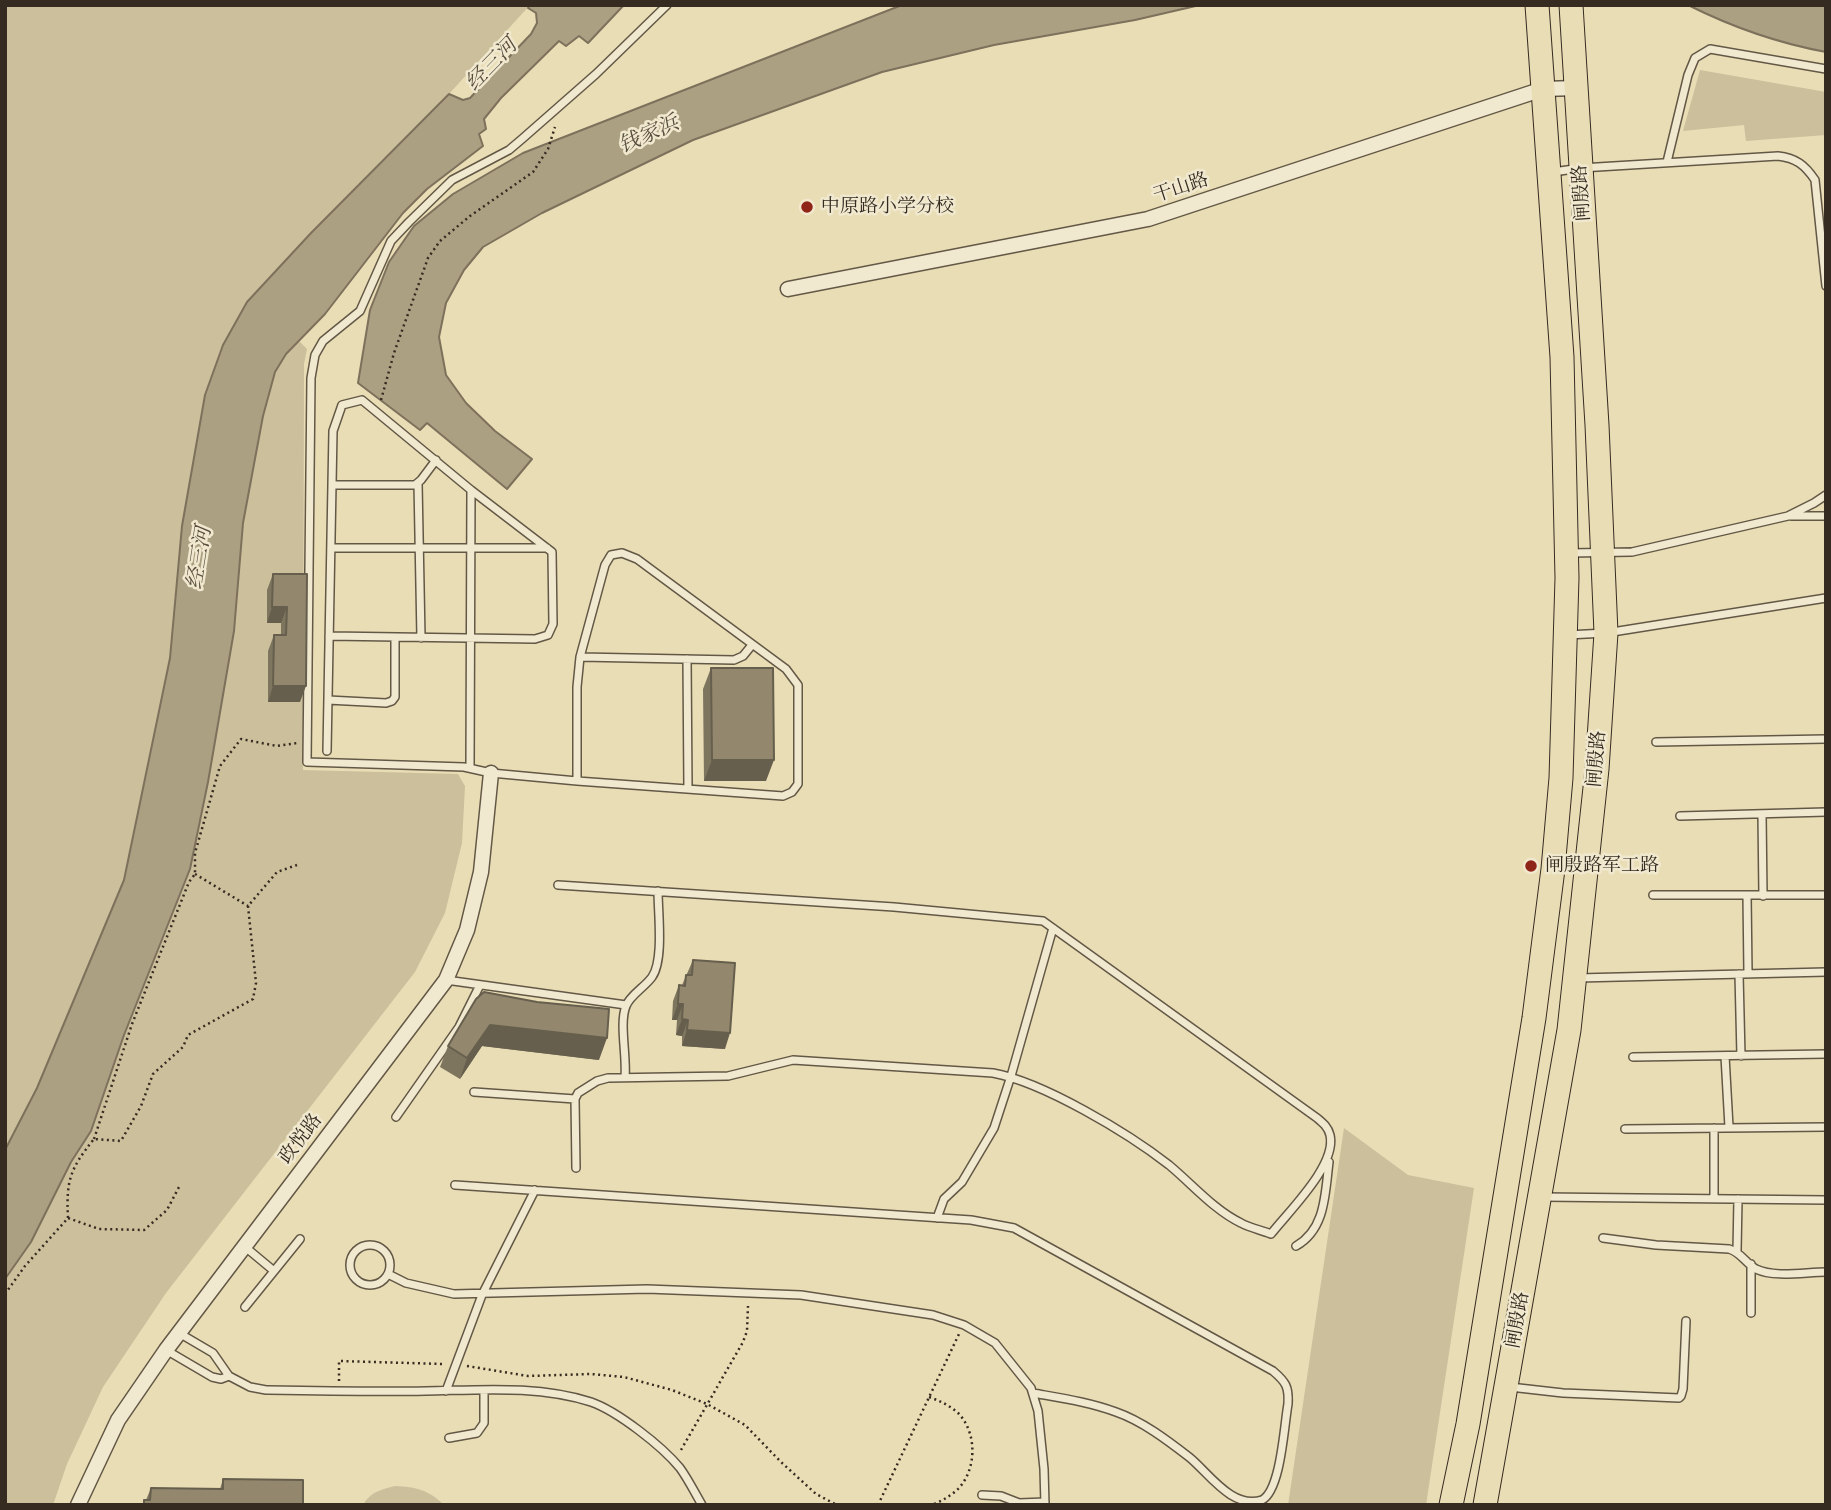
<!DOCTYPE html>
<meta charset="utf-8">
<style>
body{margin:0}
#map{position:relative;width:1831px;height:1510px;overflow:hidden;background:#e9ddb5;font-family:"Old Standard TT",serif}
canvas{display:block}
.frame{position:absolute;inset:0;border:7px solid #362b21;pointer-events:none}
</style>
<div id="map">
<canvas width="1831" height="1510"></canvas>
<div class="frame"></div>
</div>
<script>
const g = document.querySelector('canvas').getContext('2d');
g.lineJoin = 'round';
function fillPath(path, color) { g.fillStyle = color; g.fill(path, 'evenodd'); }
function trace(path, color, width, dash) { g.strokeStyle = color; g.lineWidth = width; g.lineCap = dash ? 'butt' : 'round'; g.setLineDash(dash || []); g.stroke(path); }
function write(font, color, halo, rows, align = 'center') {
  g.font = font + ' "Old Standard TT","Noto Serif SC",serif'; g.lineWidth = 5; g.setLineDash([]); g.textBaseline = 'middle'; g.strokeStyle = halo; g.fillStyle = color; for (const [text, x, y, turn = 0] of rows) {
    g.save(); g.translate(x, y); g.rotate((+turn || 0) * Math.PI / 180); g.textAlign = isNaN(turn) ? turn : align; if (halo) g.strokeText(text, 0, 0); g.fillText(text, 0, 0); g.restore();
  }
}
fillPath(new Path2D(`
 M5 5H530L449 94 311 233 247 302 223 345 205 395 182 526 170 658 124 880 37 1088 5 1150Z
 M1700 70 1826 92V135L1746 141 1744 125 1683 131Z
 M299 341 307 349 304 364 303 770 458 774 465 786 462 843 445 913 415 972 166 1293 103 1387 67 1464 53 1505H5V1279L31 1242 71 1162 91 1131 124 1035 183 888 208 782 234 631 243 523 263 416 275 372 286 354Z
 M1344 1128 1408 1175 1474 1188 1426 1505H1288Z
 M395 1486C416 1487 429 1490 444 1505H363C370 1492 382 1489 395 1486Z`), '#cbbf9c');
const water = new Path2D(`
 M530 5H624L588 43 579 36 566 46 559 41 501 98 484 119 486 129 479 134 483 146 427 189 403 213 325 314 286 354 275 372 263 416 243 523 234 631 208 782 190 869 124 1035 91 1131 71 1162 31 1242 5 1279V1150L37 1088 124 880 170 658 182 526 205 395 223 345 247 302 311 233 449 94 463 100 470 98 531 34 537 23 536 13 528 8Z
 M902 5H1200L1135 20 994 45 882 72 693 140 542 213 483 247 464 270 446 303 439 337 446 375 466 403 495 431 532 459 507 489 427 423 420 430 358 383 370 310 389 262 414 226 453 194 523 153Z
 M1688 5H1826V52C1777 43 1732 27 1688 5Z`);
fillPath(water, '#aca083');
trace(water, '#7d715c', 2);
const lane = new Path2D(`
 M1667 162 1688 75 1695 58 1710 49 1826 69
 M1553 172 1581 168 1778 156C1796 158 1805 165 1815 180L1826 286
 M418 483 421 638
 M332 485H415L421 480 436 460
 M1791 516H1826
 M331 548H547
 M1570 553 1632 552 1788 516 1814 503 1826 495
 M1567 635 1606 633 1826 598
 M580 657 734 660 743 656 752 645
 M687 659 688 789
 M328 700 386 703 392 701 395 697V638
 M1656 742 1826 739
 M327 751 333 431 342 405 362 400 471 490 552 552 553 624 548 635 535 639 329 636
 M470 768 471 490
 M577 781V687L580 657 605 565 611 555 622 553 637 559 786 669 798 685V784L792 792 783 796 577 781 491 773 464 767 307 762 311 378 315 355 323 341 360 311 391 241 409 222 452 180 509 150 522 139 596 74 667 5
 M1762 814 1763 896
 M1680 816 1826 812
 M558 885 894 907 1043 921 1317 1118C1323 1123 1328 1127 1330 1135 1337 1165 1289 1211 1271 1234 1261 1230 1250 1228 1241 1223 1214 1210 1192 1184 1169 1165 1128 1133 1043 1082 993 1073L793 1060 728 1076 608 1078 597 1081 578 1093 575 1099 576 1168
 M1653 895H1826
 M1747 895 1748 973
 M1739 974 1741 1056
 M1578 978 1826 972
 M446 980 626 1005
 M1725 1056 1729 1127
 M1633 1057 1826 1054
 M625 1077C627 1056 619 1023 626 1006 630 995 645 987 652 977 664 960 658 913 658 891
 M474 1092 575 1099
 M396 1117 459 1027 480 985
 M1714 1128V1199
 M1625 1129 1826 1127
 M455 1185 971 1220 1014 1228 1273 1371C1286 1382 1289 1387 1288 1404 1284 1426 1281 1490 1262 1500 1232 1510 1208 1472 1189 1457 1167 1440 1142 1421 1116 1412 1089 1402 1061 1398 1033 1393
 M1543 1197 1826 1200
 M937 1218 944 1199 962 1182 994 1128 1011 1076 1053 928
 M1603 1238 1656 1245 1729 1249C1741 1252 1745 1263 1756 1269 1775 1278 1805 1272 1826 1272
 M350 1265a20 20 0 1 1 40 0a20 20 0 1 1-40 0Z
 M244 1246 274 1271
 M1296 1246C1326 1229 1325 1193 1329 1162
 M1737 1251 1738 1199
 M1751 1264V1313
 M388 1274 406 1283 454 1294 647 1289 801 1295 933 1315 964 1325 995 1343 1031 1388 1038 1411 1044 1469 1045 1505
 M245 1307 300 1239
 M179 1333 213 1353 229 1376 250 1387 266 1390C320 1391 373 1392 426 1391 481 1390 538 1385 591 1402 617 1411 662 1446 680 1468 688 1479 695 1493 702 1505
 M166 1350 212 1377 221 1379 229 1376
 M1510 1387 1563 1393 1679 1398 1681 1396 1683 1389 1686 1321
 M446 1391 482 1295 535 1190
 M449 1438 477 1433 484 1423V1390
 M982 1495 1001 1496 1019 1503 1045 1502`);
const street = new Path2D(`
 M788 289 1148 219 1543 89 1576 88
 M78 1505 118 1420 166 1350 446 980 467 930 481 872 491 773`);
const primary = new Path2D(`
 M1451 1505 1468 1424 1534 1018 1553 869 1561 778 1567 578 1562 357 1537 5
 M1485 1505 1569 1030 1597 769 1606 633 1597 425 1571 5`);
trace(lane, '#635846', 10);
trace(street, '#635846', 17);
trace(primary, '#362b21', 25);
trace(new Path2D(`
 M381 400 394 353 428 258 440 241 470 216 533 172 548 149 555 127
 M195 874 248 906
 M94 1139 132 1024 189 882 195 874V853L220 766 241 739 277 746 297 743
 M68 1218C66 1180 70 1169 94 1139L121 1141 141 1106 153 1074 183 1047 188 1035 253 999 256 983 248 906 277 872 297 865
 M5 1294 25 1266 68 1218 99 1229 144 1230 167 1210 179 1187
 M467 1366 528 1376 591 1374 624 1377 672 1390 707 1404 745 1425 781 1462 816 1494 837 1505
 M339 1381V1361L443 1364
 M929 1397C940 1401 949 1405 958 1413 977 1432 977 1468 959 1488 951 1496 942 1501 931 1505
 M681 1450 743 1342 747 1331 748 1306
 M878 1505 959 1334`), '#362b21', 2.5, [2, 3.5]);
trace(lane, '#f1e9cf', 7);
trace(street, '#f1e9cf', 14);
trace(primary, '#e9ddb5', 23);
fillPath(new Path2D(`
 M273 574H307L300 702H268V651L274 635H281V623H267V590Z
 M711 668 766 781H704L703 689Z
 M693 960 725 1049 682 1046V1036L676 1035 677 1020H672L673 1001 679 985H682Z
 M476 999 599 1060 482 1046 460 1079 440 1067 448 1046Z
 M223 1479 303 1505H142L144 1500H146L151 1488 220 1489Z`), '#7e755f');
fillPath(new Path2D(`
 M272 607H287L281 623H267Z
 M273 686H306L300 702H268Z
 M712 760H774L766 781H704Z
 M678 1004H683L677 1020H672Z
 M682 1019 688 1020 682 1036 676 1035Z
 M490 1025 607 1038 599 1060 482 1046 460 1079 467 1058Z
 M687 1030 730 1033 725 1049 682 1046Z`), '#675f4d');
const building = new Path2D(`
 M273 574H307L306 686H273L274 635H286L287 607H272Z
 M711 668H773L774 760H712Z
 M693 960 735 963 730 1033 687 1030 688 1020 682 1019 683 1004H678L679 985 685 986 686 975H692Z
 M484 992 537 1002 609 1009 607 1038 490 1025 467 1058 448 1046 476 999Z
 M223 1479 303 1480V1505H144V1500H150L151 1488 223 1489Z`);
fillPath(building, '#93886e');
trace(building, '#675f4d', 2);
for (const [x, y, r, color] of [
 [807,207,7,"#8f2418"],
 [1531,866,7,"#8f2418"]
]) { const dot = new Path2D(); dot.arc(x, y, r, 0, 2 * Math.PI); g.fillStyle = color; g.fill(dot); trace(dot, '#f1e9cf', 2.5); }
write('19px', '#362b21', '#f1e9cf', [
 ["干山路",1181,188,-18],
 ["闸殷路",1582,193,-94],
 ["闸殷路",1597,759,-85],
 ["政悦路",301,1139,-53],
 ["闸殷路",1518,1320,-80]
]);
write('19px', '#362b21', '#f1e9cf', [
 ["中原路小学分校",821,207],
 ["闸殷路军工路",1545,866]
], 'left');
write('italic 21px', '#594e3e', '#f1e9cf', [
 ["经三河",492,65,-46],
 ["钱家浜",649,135,-24],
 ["经三河",200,558,-81]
]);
</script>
